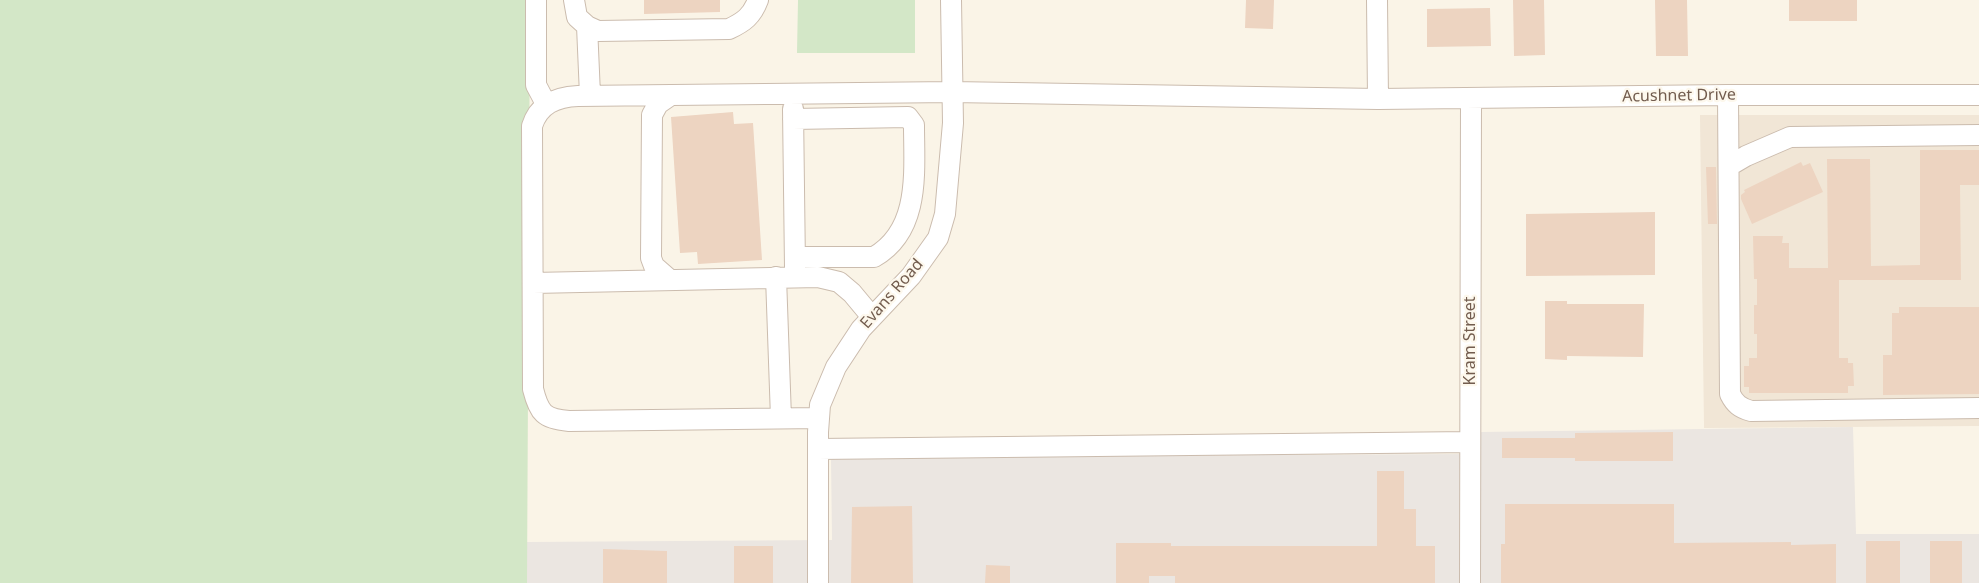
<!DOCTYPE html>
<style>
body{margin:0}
canvas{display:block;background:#faf4e7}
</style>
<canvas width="1979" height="583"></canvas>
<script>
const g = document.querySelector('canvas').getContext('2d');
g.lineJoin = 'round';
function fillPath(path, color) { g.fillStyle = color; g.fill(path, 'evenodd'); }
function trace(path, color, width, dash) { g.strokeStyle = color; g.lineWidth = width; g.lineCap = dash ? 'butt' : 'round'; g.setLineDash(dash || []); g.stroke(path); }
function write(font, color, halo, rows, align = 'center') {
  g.font = font + ' "Noto Sans",sans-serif'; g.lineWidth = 4.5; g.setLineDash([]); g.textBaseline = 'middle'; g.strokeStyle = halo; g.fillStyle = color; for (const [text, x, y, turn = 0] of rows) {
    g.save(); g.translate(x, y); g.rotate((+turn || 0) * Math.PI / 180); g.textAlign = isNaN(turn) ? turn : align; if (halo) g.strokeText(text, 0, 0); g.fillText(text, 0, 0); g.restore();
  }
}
fillPath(new Path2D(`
 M1700 115H1979V426L1704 428Z`), '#f1e6d6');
fillPath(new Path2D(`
 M1853 427 1856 534H1979V583H527V542L832 540 831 457 1479 454 1480 432Z`), '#ebe6e1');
fillPath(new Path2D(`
 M0 0H530L527 583H0Z
 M798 0H915V53H797Z`), '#d3e7c7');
fillPath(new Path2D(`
 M644 0H720V12L644 14Z
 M1246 0H1274L1273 29 1245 28Z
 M1513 0H1544L1545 55 1514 56Z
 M1655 0H1687L1688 56H1656Z
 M1789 0H1857V21H1789Z
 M1490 8 1491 46 1427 47V9Z
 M733 112 734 124 753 123 762 260 698 264 697 252 680 253 671 117Z
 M1920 150H1979V185H1960L1961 280H1839V358H1848V363H1853L1854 386H1848V393H1749V387H1744V366H1749V358H1757V334H1754V305H1757V279H1754L1753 236H1783L1782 243H1789V268H1828L1827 159H1870L1871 266 1920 265Z
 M1801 162 1803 166 1810 163 1823 192 1752 224 1741 199V195L1745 192 1744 190Z
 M1706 167H1716L1717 224H1708Z
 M1655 212V275L1526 276V214Z
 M1545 301H1567V304H1644L1643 357 1567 356V360L1545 359Z
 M1899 307H1979V394L1883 395V355H1892V313H1899Z
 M1673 432V461H1575V458H1502V438H1575V433Z
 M1377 471H1404V509H1416V546H1435V583H1175V576H1149V583H1116V543H1171V546H1377Z
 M1505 504H1674V543L1791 542V545L1836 544V583H1501V544H1505Z
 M912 506 913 583H851L852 507Z
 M1866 541H1900V583H1866Z
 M1930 541H1962V583H1930Z
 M734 546H773V583H734Z
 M603 549 667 551V583H603Z
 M986 565 1010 566V583H985Z`), '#edd4c1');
const minor = new Path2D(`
 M536 0V85L546 104
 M574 0 577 17 587 26 598 31 729 29C744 22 752 16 758 0
 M1377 0 1378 99
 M587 26 590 95
 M1728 95 1730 394C1735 404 1740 408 1751 411L1979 408
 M793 109 795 268
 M793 119 908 117 914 125C914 171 921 230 874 257H795
 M1729 166 1746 156 1790 137 1979 135
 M776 277 781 418
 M670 280 654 266 651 258 652 115 658 104 671 95
 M533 283 818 277 839 282 852 293 872 317
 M819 418 569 421C544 419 539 413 533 389L532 126C539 104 556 97 578 96L952 92 1378 99 1728 95H1979
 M818 449 1470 442
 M818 583V432L820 405 836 367 861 329 911 276 938 238 945 214 953 123 951 0
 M1470 583 1471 98`);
trace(minor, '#cbbcae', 22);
trace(minor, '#fff', 20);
write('16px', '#725c4e', '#fdf8ed', [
 ["Acushnet Drive",1679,96,-1],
 ["Evans Road",892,294,-49],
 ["Kram Street",1470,341,-90]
]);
</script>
